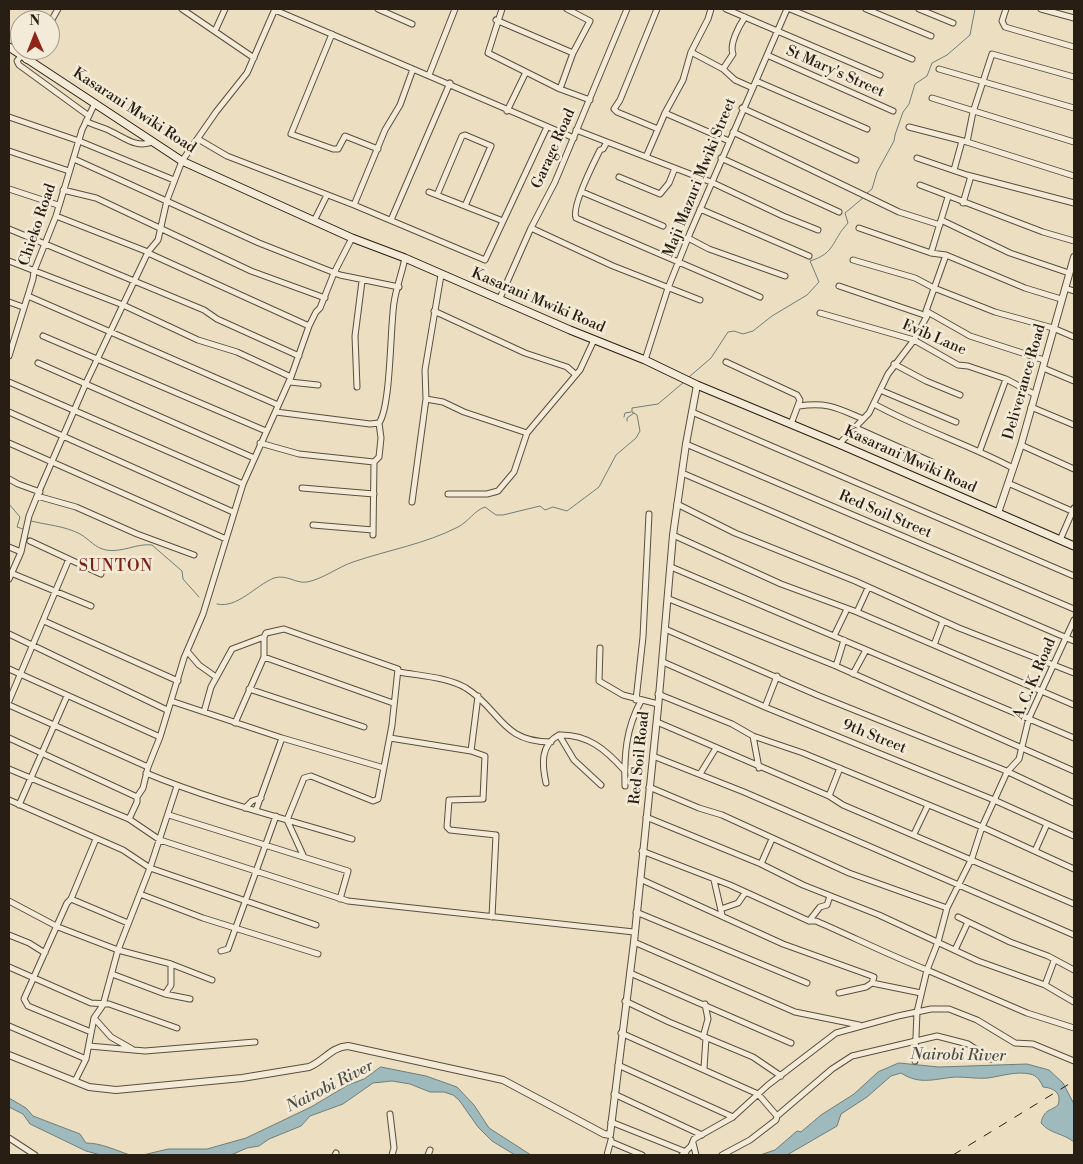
<!DOCTYPE html>
<style>
body{margin:0}
#map{position:relative;width:1083px;height:1164px;overflow:hidden;background:#ecdfc1;font-family:"Libre Bodoni",serif}
canvas{display:block}
.frame{position:absolute;inset:0;border:10px solid #291e13;pointer-events:none}
.north{position:absolute;left:10px;top:10px;width:50px;height:50px;box-sizing:border-box;background:#f3ead7;border:1px solid #a29889;border-radius:50%;rotate:359deg;font-size:14px;font-weight:700;line-height:20px;text-align:center;color:#291e13}
.north::after{content:'';display:block;margin:auto;width:18px;height:22px;background:#8f2418;clip-path:polygon(50% 0,100% 100%,50% 72%,0 100%)}
</style>
<div id="map">
<canvas width="1083" height="1164"></canvas>
<div class="frame"></div>
<div class="north">N</div>
</div>
<script>
const g = document.querySelector('canvas').getContext('2d');
g.lineJoin = 'round';
function fillPath(path, color) { g.fillStyle = color; g.fill(path, 'evenodd'); }
function trace(path, color, width, dash) { g.strokeStyle = color; g.lineWidth = width; g.lineCap = dash ? 'butt' : 'round'; g.setLineDash(dash || []); g.stroke(path); }
function write(font, color, halo, rows, align = 'center') {
  g.font = font + ' "Libre Bodoni",serif'; g.lineWidth = 5; g.setLineDash([]); g.textBaseline = 'middle'; g.strokeStyle = halo; g.fillStyle = color; for (const [text, x, y, turn = 0] of rows) {
    g.save(); g.translate(x, y); g.rotate((+turn || 0) * Math.PI / 180); g.textAlign = isNaN(turn) ? turn : align; if (halo) g.strokeText(text, 0, 0); g.fillText(text, 0, 0); g.restore();
  }
}
const water = new Path2D(`
 M899 1063 939 1067 1027 1064 1049 1070 1063 1083 1074 1104V1142C1063 1133 1050 1134 1041 1123 1044 1109 1051 1111 1058 1105 1062 1093 1054 1088 1043 1087 1041 1082 1037 1075 1030 1074 1016 1071 1002 1076 988 1078 978 1079 967 1077 957 1077 936 1078 921 1086 901 1073L891 1076 867 1097 841 1114 837 1126 787 1155H760L775 1150 797 1131 801 1132 821 1115 854 1094 878 1072Z
 M381 1067 426 1076 457 1087 474 1105 489 1128 531 1155H515L492 1141 478 1127 459 1100 453 1095 444 1092H430L410 1084 392 1081 373 1083 343 1104 310 1116 301 1126 269 1139 259 1146 247 1148 231 1155H143L168 1149H207L246 1138 311 1107 348 1085 364 1079Z
 M9 1098 26 1108 33 1116 80 1134 86 1143C101 1143 115 1150 130 1155H101L86 1151 30 1124 23 1114 9 1107Z`);
fillPath(water, '#9ebabd');
trace(water, '#6f7c79', 1);
trace(new Path2D(`
 M867 193 872 189 877 172 894 141 895 135 903 112 909 104 915 84 927 76 932 63 947 55 970 35 975 9
 M689 377 711 358 728 332 734 331 743 334 753 331 772 316 807 295 819 282 810 261C836 253 831 241 848 223L845 213 863 198
 M624 417 625 413 631 412
 M627 421V418L634 413
 M9 504 20 517 17 527 23 529
 M31 521C47 525 65 526 80 534 89 539 95 548 106 550 122 553 137 543 152 545L182 571 183 579 199 597
 M217 604C237 609 256 585 274 578 287 574 296 584 307 582 323 579 338 567 353 562 388 550 425 544 458 527 468 522 475 510 485 507L496 515H503L540 506 545 510 553 507 567 511 599 487 616 455 636 438 640 431 637 415 632 412V408L658 404 684 382`), '#6f7c79', 1);
const minor = new Path2D(`
 M182 9 254 58
 M378 9 412 24
 M502 9 488 53 560 89 590 100
 M657 9 620 100 614 109 617 112 658 129
 M726 9 880 75
 M790 9 912 59
 M866 9 931 36
 M919 9 953 23
 M1006 9 1002 21 1005 27 1074 47
 M1041 9 1074 18
 M275 10 574 138
 M496 20 573 53 590 21 567 9
 M50 23 58 9
 M215 31 225 9
 M332 34 291 134 333 149H338L345 136 378 149
 M691 52 723 69 735 80 753 88
 M767 55 893 111
 M21 56 17 61 19 65 89 116
 M26 60 32 50
 M723 69 733 54C729 44 739 26 745 17
 M939 69 1074 108
 M429 75 455 9
 M756 81 867 129
 M560 89 573 53
 M932 98 1074 142
 M742 108 856 160
 M507 111 526 72
 M665 113 729 141
 M9 117 79 141 174 180
 M86 121C94 126 104 127 112 132 127 139 136 148 153 142
 M909 127 967 142 1074 176
 M576 130 711 182 783 216 818 230
 M733 132 899 212 940 225
 M198 139 227 156 354 205 485 260 547 127
 M607 142 603 149 600 150C594 162 571 207 576 218L760 297
 M967 142 973 112 992 54 1074 77
 M9 151 69 171
 M646 157 665 113 683 80 691 52 708 19 711 9
 M721 158 839 212
 M917 158 967 175 1074 203
 M74 159 259 243 340 275 399 287
 M954 170 962 141
 M619 177 660 194 669 183 675 168
 M920 185 1043 232 1074 241
 M9 189 58 205
 M63 190 96 198 251 271 325 298
 M429 192 503 221
 M582 192 663 226
 M437 195 462 136 465 135 491 146 465 206
 M963 203 971 176
 M354 205 385 130 400 105 413 69
 M700 209 809 256
 M56 216 148 252
 M391 220 450 83
 M941 220 1010 253 1069 273
 M314 221 327 195
 M531 228 613 266 700 300
 M859 228 931 253 946 255 1025 288 1061 299
 M9 229 204 310 217 319 299 356
 M352 238 334 273 320 308 316 312 309 326 291 377 243 484 203 614 184 658 160 737 148 767 143 788 137 797V802L129 819 160 840 348 901 634 932
 M688 238 709 249 785 276
 M148 253 309 326
 M931 253 948 197
 M853 260 915 278 934 288 995 312 1053 328 1074 337
 M9 261 123 305 198 340 237 352 291 377
 M839 286 927 316
 M1065 288 1074 291
 M28 296 278 405
 M500 298 531 228 555 182 627 9
 M9 302 23 307
 M434 311 525 353 567 367 575 374
 M926 311 970 336 1044 360
 M820 313 914 340 958 365 968 366 1006 379 1034 394
 M43 336 266 431
 M9 356 33 279 34 271 56 216 82 130 95 103
 M645 360 668 288 690 233 787 9
 M726 362 797 395 800 400 791 424
 M38 363 254 458
 M894 364 926 381 960 395
 M1043 368 1074 381
 M9 382 243 484
 M290 382 318 385
 M357 387 355 336 362 281
 M880 390 956 422
 M426 399 443 402 464 412 527 433
 M874 404C919 429 968 444 1013 468
 M799 406C828 402 837 408 863 419
 M1031 407 1074 425
 M9 412 233 512
 M276 412 370 424 379 423C391 406 390 329 394 303 396 288 402 273 405 258
 M692 412 1074 576
 M856 428 932 462
 M9 443 226 539
 M260 443 299 454 374 462 373 535
 M686 444 1074 609
 M839 444 869 413 888 374 914 340 927 316 926 311 946 255
 M1021 445 1074 469
 M980 450 1006 379
 M374 462 379 457 381 438 379 423
 M682 473 1074 641
 M9 479 18 484 40 492
 M1008 483 1074 512
 M302 488 374 494
 M448 494H487L498 491 514 472 527 433 580 370 594 340
 M37 496 76 507 137 534 194 555
 M412 502 426 399 425 370 441 275
 M677 504 735 533 855 581 959 628 1074 673
 M313 525 373 530
 M673 535 781 584 857 612 1074 705
 M1060 540 1074 508
 M30 541 101 574
 M9 547 21 552
 M671 567 1074 738
 M11 573 91 606
 M9 579 21 552 29 516 37 496 86 383 148 252 158 240 167 200 182 161 216 112 247 73 275 9
 M669 599 836 666 844 640
 M857 612 868 588
 M44 621 178 681
 M665 629 817 695 1004 770 1074 803
 M9 634 167 710
 M834 636 847 609
 M934 645 943 621
 M600 648 599 681 623 695 658 704
 M187 651 199 665 216 677
 M264 657 393 703
 M663 662 765 707 994 800 1074 836
 M836 666 1074 771
 M9 669 160 737
 M399 672C421 676 447 677 466 688 501 710 501 742 551 742
 M853 674 866 650
 M249 689 364 727
 M658 694 732 724 753 736 803 753 982 827 1074 869
 M636 700 643 637 649 514
 M9 701 69 559
 M171 701 282 738 384 768
 M9 705 148 767
 M765 707 777 676
 M204 712 211 687 232 649 264 637
 M657 722 829 796 843 805 1074 904
 M235 723 264 657V637L266 633 284 629 398 669 392 725 378 799 373 801 311 776 304 778 287 820 303 855
 M559 735C588 734 606 750 624 770
 M753 736 759 768
 M9 738 137 797
 M390 738 471 751 478 696
 M471 751 485 756 483 799 449 800 447 827 450 830 496 835 492 917
 M653 756 744 792 1074 935
 M9 769 129 819
 M146 773C213 801 283 818 352 839
 M700 774 716 748
 M546 783C542 765 540 745 559 735L574 760 601 785
 M625 786C624 755 626 728 641 701
 M649 787 699 808 722 815 849 873 947 908 972 858 982 827 1007 772 1019 759 1029 718 1074 620
 M829 796 840 768
 M9 800 123 850 150 868 316 925
 M19 805 67 696
 M245 808 252 801 261 798
 M256 810 282 738
 M169 815 348 871 340 899
 M646 817 761 864
 M914 834 928 805
 M772 839 761 864 803 885 879 915 978 961 1045 985 1074 1002
 M642 851 730 885 809 921H816C853 937 889 955 927 970L917 1012 915 1061
 M1035 851 1047 824
 M640 879 783 944 869 975 874 977 872 983
 M714 880 722 915
 M140 894 203 918 318 954
 M71 899 128 923
 M9 901 58 927 118 950 171 964 212 980
 M947 908 938 942 927 970 1027 1013 1074 1028
 M721 909 738 903 745 893
 M636 912 807 983
 M958 917 1010 942 1048 956 1074 970
 M809 921 820 907 827 905 830 896
 M9 935 29 943 45 953
 M634 942 795 1012 859 1025
 M955 950 968 922
 M221 951 228 949 276 816
 M9 967 91 1003 109 1004 177 1028
 M630 973 791 1043
 M112 974 165 994 190 999
 M1045 985 1054 961
 M839 993 866 987 872 983 921 993
 M165 994 171 985V964
 M625 1001 669 1022 753 1057 781 1076
 M94 1018 111 1037 132 1049
 M9 1026 86 1059
 M91 1032 28 1006 24 999 67 903 71 899 96 839
 M621 1033 758 1094 777 1116 832 1069 852 1056 937 1036 968 1044 991 1059
 M703 1037 708 1019 705 1004
 M89 1046 145 1051 255 1042
 M618 1065 733 1117
 M704 1068 706 1038
 M75 1081 86 1059 94 1018 103 1005 118 950 150 868 177 786
 M614 1094 702 1135
 M390 1114 394 1148 392 1155
 M611 1122 686 1152
 M9 1138 35 1155
 M611 1142 642 1155
 M693 1143 696 1155
 M335 1155 336 1153
 M428 1155 430 1150
 M607 1155 611 1140
 M682 1155 691 1146 694 1139 733 1117 768 1085 836 1033 898 1016 931 1009H949L977 1020 1015 1043 1033 1044 1074 1061
 M722 1155 750 1140 776 1120 777 1116`);
const tertiary = new Path2D(`
 M998 513 1021 445 1074 257
 M9 1055 89 1087 116 1090 242 1078 309 1067C324 1061 331 1047 348 1046L503 1080 604 1134 610 1135 634 942 658 708 673 535 686 444 697 385`);
const secondary = new Path2D(`
 M9 47 182 161 352 238 405 258 570 330 645 360 697 385 839 444 1074 546`);
trace(minor, '#5a4e3e', 7);
trace(tertiary, '#5a4e3e', 8);
trace(secondary, '#291e13', 9);
trace(minor, '#f3ead7', 5);
trace(tertiary, '#f3ead7', 6);
trace(secondary, '#f3ead7', 7);
trace(new Path2D(`
 M953 1155 1074 1081`), '#291e13', 1, [9, 9]);
write('15px', '#291e13', '#f3ead7', [
 ["St Mary's Street",835,72,24],
 ["Kasarani Mwiki Road",134,111,33],
 ["Garage Road",554,149,-66],
 ["Maji Mazuri Mwiki Street",700,178,-68],
 ["Chieko Road",38,225,-71],
 ["Kasarani Mwiki Road",538,301,23],
 ["Evib Lane",934,338,23],
 ["Deliverance Road",1025,382,-74],
 ["Kasarani Mwiki Road",910,460,24],
 ["Red Soil Street",885,515,23],
 ["A. C. K. Road",1035,679,-67],
 ["9th Street",874,737,22],
 ["Red Soil Road",640,758,-84]
]);
g.letterSpacing = '1px';
write('16px', '#7a1f14', '#f3ead7', [
 ["SUNTON",116,567]
]);
g.letterSpacing = '0px';
write('italic 16px', '#4c4d46', '#f3ead7', [
 ["Nairobi River",958,1056,1],
 ["Nairobi River",330,1087,-27]
]);
</script>
